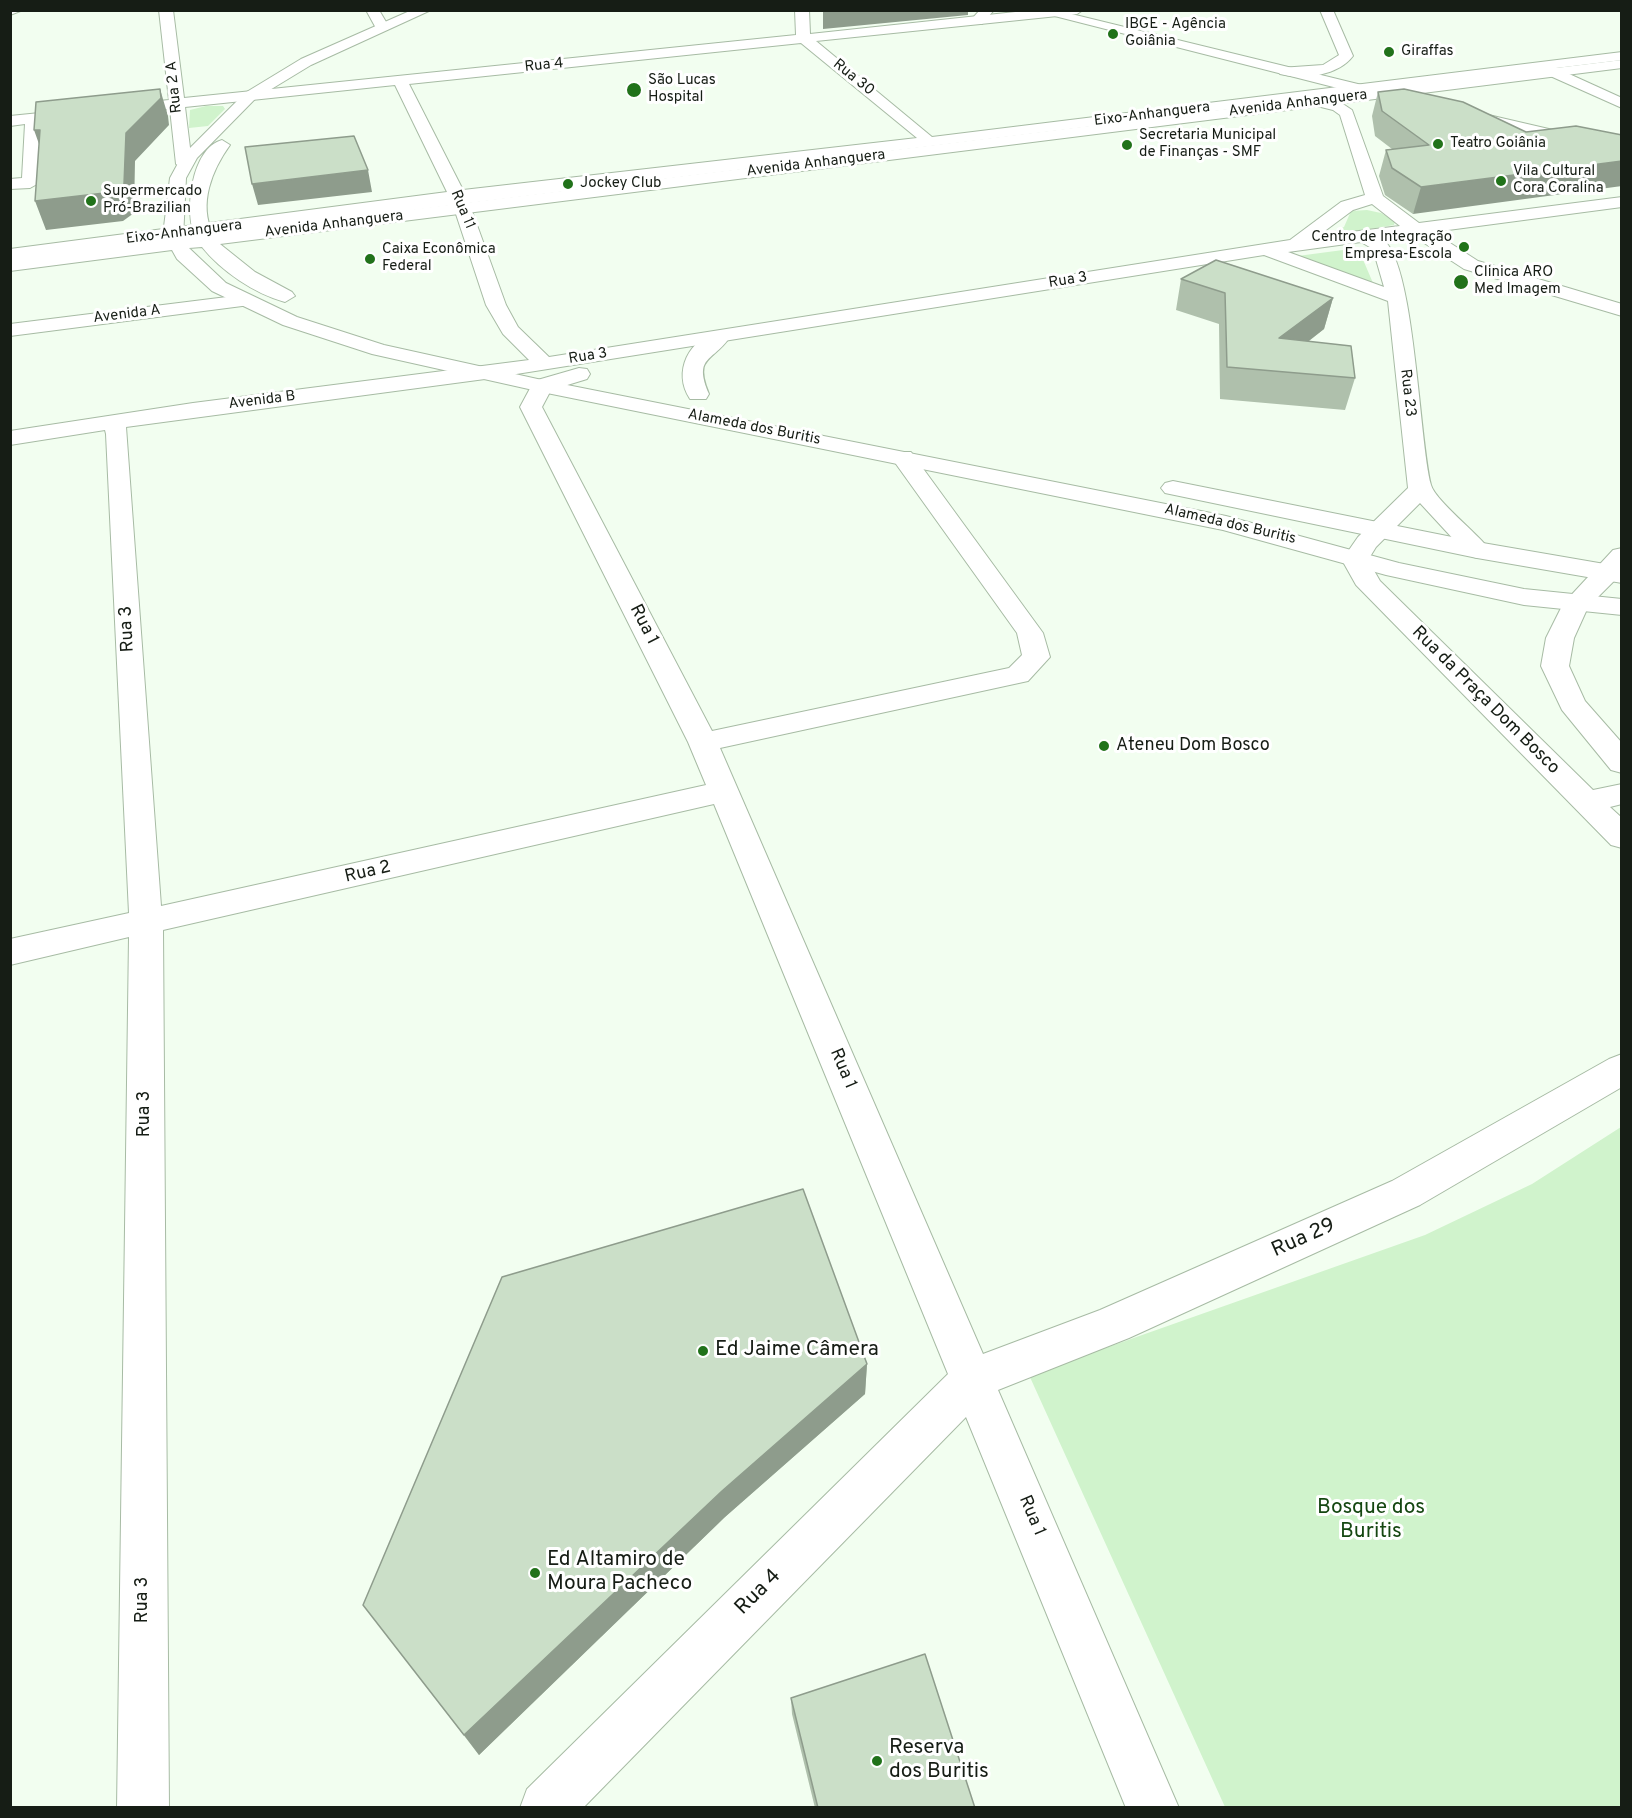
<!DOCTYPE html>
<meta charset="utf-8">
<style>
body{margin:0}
#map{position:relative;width:1632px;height:1818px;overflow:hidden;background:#f2fef0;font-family:Overpass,sans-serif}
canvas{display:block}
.frame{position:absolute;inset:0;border:12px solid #161d15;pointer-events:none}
</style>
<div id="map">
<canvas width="1632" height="1818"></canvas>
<div class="frame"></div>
</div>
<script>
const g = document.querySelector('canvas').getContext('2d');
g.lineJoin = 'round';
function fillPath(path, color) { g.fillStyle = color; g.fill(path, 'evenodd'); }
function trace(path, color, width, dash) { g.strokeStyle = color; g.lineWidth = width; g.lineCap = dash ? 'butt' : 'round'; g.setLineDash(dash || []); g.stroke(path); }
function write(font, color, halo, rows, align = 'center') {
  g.font = font + ' Overpass,sans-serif'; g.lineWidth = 6; g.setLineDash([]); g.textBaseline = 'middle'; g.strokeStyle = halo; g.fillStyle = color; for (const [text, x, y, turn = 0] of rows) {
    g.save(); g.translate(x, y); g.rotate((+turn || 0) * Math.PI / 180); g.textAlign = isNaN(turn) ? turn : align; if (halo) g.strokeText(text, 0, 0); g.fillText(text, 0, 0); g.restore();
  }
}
fillPath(new Path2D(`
 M206 106H223L225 109 208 126 189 128 190 110Z
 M1367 210 1381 213 1395 221 1394 225 1315 238 1344 227 1351 211Z
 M1358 248 1379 297 1275 259Z
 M1621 1127V1807H1225L1029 1375 1425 1235 1532 1184Z`), '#d0f3cc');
const minor = new Path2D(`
 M10 10H23L10 15Z
 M159 10H173L184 98 796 35 795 10H809L810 34 1034 10H1083L1077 14 816 41 932 137 1622 52V60L1556 68 1622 98V108L1548 75 1547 70 1320 98 1343 104 1352 110 1383 196 1419 223 1622 197V207L1433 232 1478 261 1622 304V316L1464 269 1412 235 1382 239C1415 259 1419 442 1431 485 1435 500 1478 534 1490 550L1486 555 1477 558 1468 555 1420 503 1376 547 1368 560 1380 581 1593 790 1622 784V804L1610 807 1622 818V848L1611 845 1356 585 1342 560 1358 537 1408 488 1388 301 1264 255 485 379 126 427 161 906 706 785 688 742 520 407 534 381 579 368 587 369 590 374 587 379 551 390 542 407 712 731 1009 668 1022 655 1017 633 891 457 895 452H911L1043 633 1050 657 1028 681 720 748 983 1354 1100 1310 1392 1181 1609 1059 1622 1054V1087L1420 1205 1129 1338 998 1390 1179 1808H1126L966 1417 583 1808H520L527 1789 948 1374 714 804 163 930 169 1808H117L129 937 10 965V939L129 913 106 434 105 430 10 445V431L193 403 529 360 503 334 486 305 453 205 10 261V249L447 192 395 85 185 107 192 164 184 169 176 164 170 109 41 122 39 183 30 188 10 189V179L22 178 25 124 10 126V116L169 100ZM801 43 917 138 463 190 409 84ZM1312 99 1310 102 1313 105 1333 110 1340 115 1365 195 1341 202 1290 240 549 357 518 327 506 305 469 203ZM1372 204 1400 226 1318 236 1353 210ZM1361 242 1373 249 1384 287 1288 252Z
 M366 10H379L389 27 387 30H377Z
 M1320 10H1333L1353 56C1338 76 1303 80 1280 74L1278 71 1280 68 1323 65 1339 55Z
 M243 295 250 297 253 301 250 305 10 336V324Z
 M1622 548V573L1588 607 1574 638 1569 666 1585 701 1622 743V773L1611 770 1562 710 1541 666 1546 638 1563 604 1613 550Z`);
const major = new Path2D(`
 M412 10H431L311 65 255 99 197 158 186 178 183 238 195 236C184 213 191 148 222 140L230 145C212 170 198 204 213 234L1357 93 1031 10H1055L1366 86 1367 91 1622 60V68L220 244 255 272 292 292 295 296 285 302C255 294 221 271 202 247L189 248 226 283 297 317 384 345 542 380 1226 516 1399 563 1524 589 1622 599V615L1524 605 1386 575 1223 530 542 392 372 354 283 325 212 291 177 259 172 250 10 271V259L166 240 163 235 170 178 182 156 245 93 301 59Z
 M980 10H994L982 24H972L970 21Z
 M1467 110 1622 146V156L1462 118 1459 115Z
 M720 331 727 333 730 337C713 362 693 356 709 394L706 399H690C672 372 689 338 720 331Z
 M1173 481 1477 542 1622 567V583L1477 558 1165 493 1161 488 1165 483Z`);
trace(minor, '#a7bba4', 2);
trace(major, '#a7bba4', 2);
fillPath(minor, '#fff');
fillPath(major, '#fff');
fillPath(new Path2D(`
 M1378 92 1463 102 1413 214 1385 195 1379 176 1386 150 1392 149 1375 136 1372 116Z
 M1181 279 1333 298 1324 329 1309 341 1355 378 1345 410 1220 399 1219 324 1176 310Z
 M867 1364 865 1394 725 1517 479 1755 363 1605Z
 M791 1698 975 1808H815L792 1714Z`), '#afc0ac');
fillPath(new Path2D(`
 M823 10H968V15L823 29Z
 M160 89 168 116 169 125 135 161 134 213 123 221 46 230 35 201 126 133Z
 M34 130H40L44 158Z
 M1622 161V186L1413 214 1421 187Z
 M368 170 372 192 258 205 252 184Z
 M1333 298 1324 329 1271 370 1279 338Z
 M867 1364 865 1394 725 1517 479 1755 464 1735 722 1491Z`), '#8e9c8c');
const building = new Path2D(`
 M160 89 161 98 126 133 124 184 113 192 35 201 40 130H34L36 102Z
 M1404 89 1463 102 1526 132 1576 126 1622 135V161L1421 187 1392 168 1386 150 1429 145 1382 111 1378 92Z
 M354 136 368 170 252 184 245 147Z
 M1216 260 1333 298 1279 338 1351 346 1355 378 1227 367 1225 293 1181 279Z
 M803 1189 867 1364 722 1491 464 1735 363 1605 502 1277Z
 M925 1654 975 1808H818L791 1698Z`);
fillPath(building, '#cbdfc8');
trace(building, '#8e9c8c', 1.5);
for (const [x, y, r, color] of [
 [1113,34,6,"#21721a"],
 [1389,52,6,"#21721a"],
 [634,90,8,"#21721a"],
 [1438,144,6,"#21721a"],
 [1127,145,6,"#21721a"],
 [1501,181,6,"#21721a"],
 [568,184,6,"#21721a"],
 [91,201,6,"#21721a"],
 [1464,247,6,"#21721a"],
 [370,259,6,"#21721a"],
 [1461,282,8,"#21721a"],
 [1104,746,6,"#21721a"],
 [703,1351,6,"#21721a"],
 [535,1573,6,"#21721a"],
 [877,1761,6,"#21721a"]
]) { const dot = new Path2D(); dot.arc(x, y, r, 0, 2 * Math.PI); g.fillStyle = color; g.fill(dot); trace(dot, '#fff', 2); }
write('15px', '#161d15', '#fff', [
 ["IBGE - Agência",1125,25],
 ["Goiânia",1125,42],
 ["Giraffas",1401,52],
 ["São Lucas",648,81],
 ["Hospital",648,98],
 ["Secretaria Municipal",1139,136],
 ["de Finanças - SMF",1139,153],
 ["Teatro Goiânia",1450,144],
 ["Vila Cultural",1513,172],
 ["Cora Coralina",1513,189],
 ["Jockey Club",580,184],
 ["Supermercado",103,192],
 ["Pró-Brazilian",103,209],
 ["Centro de Integração",1452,238,"right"],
 ["Empresa-Escola",1452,255,"right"],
 ["Caixa Econômica",382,250],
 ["Federal",382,267],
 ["Clinica ARO",1474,273],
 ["Med Imagem",1474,290]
], 'left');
write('15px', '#161d15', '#fff', [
 ["Rua 4",544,66,-6],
 ["Rua 30",853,78,39],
 ["Rua 2 A",175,87,-96],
 ["Avenida Anhanguera",1298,104,-7],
 ["Eixo-Anhanguera",1152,115,-7],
 ["Avenida Anhanguera",816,164,-7],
 ["Rua 11",462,210,67],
 ["Avenida Anhanguera",334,225,-7],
 ["Eixo-Anhanguera",184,233,-7],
 ["Rua 3",1068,281,-9],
 ["Avenida A",127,315,-7],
 ["Rua 3",588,357,-9],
 ["Rua 23",1407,393,83],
 ["Avenida B",262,401,-7],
 ["Alameda dos Buritis",754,428,11],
 ["Alameda dos Buritis",1230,525,13]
]);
write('18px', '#161d15', '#fff', [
 ["Rua 1",643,625,63],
 ["Rua 3",128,629,-93],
 ["Rua da Praça Dom Bosco",1485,701,45],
 ["Rua 2",368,873,-13],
 ["Rua 1",842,1069,67],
 ["Rua 3",145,1114,-90],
 ["Rua 1",1031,1516,67],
 ["Rua 3",143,1600,-90]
]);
write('18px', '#161d15', '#fff', [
 ["Ateneu Dom Bosco",1116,746]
], 'left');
write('21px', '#161d15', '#fff', [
 ["Rua 29",1304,1239,-24],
 ["Rua 4",759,1593,-45]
]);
write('21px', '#161d15', '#fff', [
 ["Ed Jaime Câmera",715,1351],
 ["Ed Altamiro de",547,1561],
 ["Moura Pacheco",547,1585],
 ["Reserva",889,1749],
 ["dos Buritis",889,1773]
], 'left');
write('21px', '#154711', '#fff', [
 ["Bosque dos",1371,1509],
 ["Buritis",1371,1533]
]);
</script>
